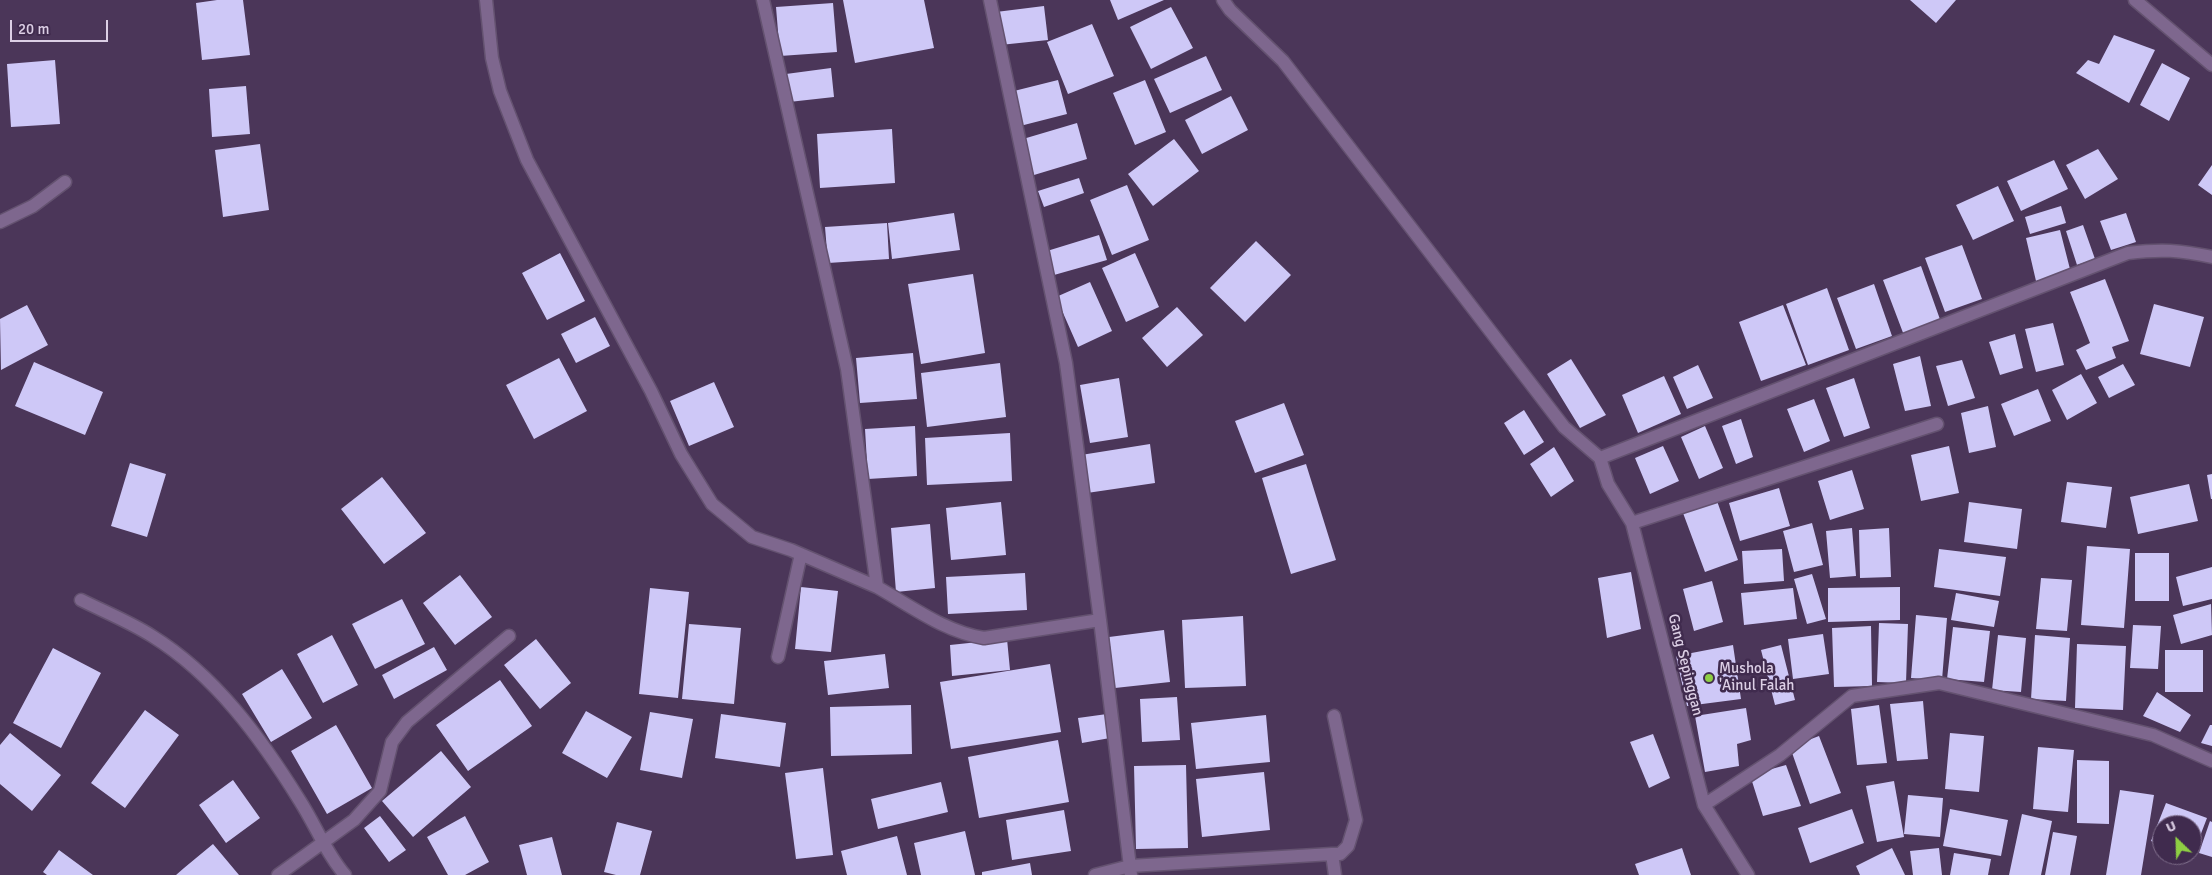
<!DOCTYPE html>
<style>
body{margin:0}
#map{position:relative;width:2212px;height:875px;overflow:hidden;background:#4b3659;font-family:Signika,sans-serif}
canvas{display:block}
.north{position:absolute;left:2152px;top:815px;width:50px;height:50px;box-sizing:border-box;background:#402b4e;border:1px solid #7e6d8a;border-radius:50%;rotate:336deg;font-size:14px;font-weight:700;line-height:20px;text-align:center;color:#dccfe5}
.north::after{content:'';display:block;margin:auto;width:18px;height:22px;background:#8ece43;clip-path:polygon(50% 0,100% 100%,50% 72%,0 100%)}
.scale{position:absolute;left:10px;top:20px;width:98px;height:22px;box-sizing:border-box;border:2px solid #dccfe5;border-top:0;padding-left:6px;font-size:15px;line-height:18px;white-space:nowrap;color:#dccfe5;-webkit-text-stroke:4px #402b4e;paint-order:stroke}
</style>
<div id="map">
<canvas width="2212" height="875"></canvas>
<div class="north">U</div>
<div class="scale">20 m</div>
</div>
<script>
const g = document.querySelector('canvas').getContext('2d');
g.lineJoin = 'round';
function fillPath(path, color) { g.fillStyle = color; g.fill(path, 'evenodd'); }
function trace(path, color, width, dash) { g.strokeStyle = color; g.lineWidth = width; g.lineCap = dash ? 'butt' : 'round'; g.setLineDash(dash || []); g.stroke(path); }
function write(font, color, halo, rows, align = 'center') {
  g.font = font + ' Signika,sans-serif'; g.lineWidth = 5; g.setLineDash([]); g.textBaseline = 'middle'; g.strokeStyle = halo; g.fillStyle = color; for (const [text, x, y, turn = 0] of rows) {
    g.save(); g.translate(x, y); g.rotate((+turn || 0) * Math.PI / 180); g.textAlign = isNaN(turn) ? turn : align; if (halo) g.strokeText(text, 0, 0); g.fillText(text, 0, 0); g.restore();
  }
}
fillPath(new Path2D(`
 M217 0H243L250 55 202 60 196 3Z
 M843 0H924L934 48 855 63Z
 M1110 0H1164L1118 20Z
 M1910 0H1956L1936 23Z
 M833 3 837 52 780 56 776 7Z
 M1044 6 1048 40 1000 45 996 12Z
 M1171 7 1193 48 1151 69 1130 27Z
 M1092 24 1114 76 1068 94 1047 42Z
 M2114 35 2155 50 2129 103 2076 73 2088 60 2099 64Z
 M1206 56 1222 90 1170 113 1154 79Z
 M55 60 60 124 11 127 7 64Z
 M2162 63 2190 78 2169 121 2140 105Z
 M831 68 834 97 789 102 786 74Z
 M1058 80 1067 114 1020 126 1010 92Z
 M1145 80 1166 132 1135 145 1113 93Z
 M246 86 250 134 212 137 209 89Z
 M1231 96 1248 130 1202 154 1185 120Z
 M1077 123 1087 159 1034 175 1023 139Z
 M892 129 895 183 820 188 817 134Z
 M1174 139 1199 171 1153 206 1128 174Z
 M260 144 269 210 223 217 215 150Z
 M2098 149 2118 179 2085 199 2066 165Z
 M2054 160 2068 189 2021 211 2007 181Z
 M2212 165V195L2198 185Z
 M1079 178 1084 193 1044 207 1038 191Z
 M1127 185 1149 240 1112 255 1090 200Z
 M1998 186 2014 221 1973 240 1956 205Z
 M2061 206 2066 223 2030 234 2025 217Z
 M954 213 960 250 892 259 888 223Z
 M2126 213 2136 242 2111 250 2100 221Z
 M887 223 889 259 828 263 825 227Z
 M2083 225 2095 259 2077 265 2066 231Z
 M2060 230 2071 273 2036 281 2026 238Z
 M1099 235 1107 260 1054 275 1047 251Z
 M1256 241 1291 275 1245 322 1210 288Z
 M1962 245 1982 299 1945 312 1925 258Z
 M560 253 585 301 547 320 522 273Z
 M1135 253 1159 307 1126 322 1102 268Z
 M1921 266 1942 325 1905 338 1883 280Z
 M973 274 985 353 921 364 908 284Z
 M2105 279 2129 341 2112 347 2116 358 2086 370 2076 350 2090 343 2070 292Z
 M1090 282 1112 331 1078 347 1056 297Z
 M1874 284 1892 336 1856 349 1837 298Z
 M1827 288 1849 350 1808 365 1786 304Z
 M2154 304 2204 317 2190 367 2140 354Z
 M27 305 48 345 1 370 0 319Z
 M1783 305 1806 365 1761 381 1739 322Z
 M1177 307 1203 335 1167 367 1142 338Z
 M595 317 610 346 576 363 561 334Z
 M2053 323 2064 365 2036 372 2025 329Z
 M2015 334 2023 368 2000 375 1989 342Z
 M913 353 917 399 860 403 856 358Z
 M1920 356 1931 406 1905 411 1893 364Z
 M559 358 587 411 534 439 506 385Z
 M1571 359 1606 415 1580 428 1547 374Z
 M1962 360 1975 398 1948 406 1936 366Z
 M34 362 103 392 85 435 15 406Z
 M1000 363 1006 417 927 427 921 373Z
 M2123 364 2135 385 2109 398 2098 377Z
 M1698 365 1713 398 1687 409 1673 377Z
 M2081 374 2097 403 2067 420 2052 390Z
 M1664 376 1681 414 1638 433 1622 395Z
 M1119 378 1128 437 1090 443 1080 385Z
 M1854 378 1870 428 1844 437 1826 388Z
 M714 382 734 427 689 446 670 401Z
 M2038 389 2051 421 2014 436 2001 404Z
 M1814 399 1830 441 1804 452 1787 409Z
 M1284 403 1304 455 1255 473 1235 421Z
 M1988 406 1996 447 1969 453 1961 413Z
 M1524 410 1544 442 1524 455 1504 423Z
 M1741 419 1753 457 1736 464 1722 426Z
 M915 426 917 476 868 479 865 429Z
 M1705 426 1723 468 1699 479 1681 437Z
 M1010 433 1012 481 927 485 925 438Z
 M1150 444 1155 483 1087 493 1081 455Z
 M1663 446 1679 481 1650 494 1635 458Z
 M1949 446 1959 493 1921 501 1911 455Z
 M1554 447 1574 481 1551 497 1530 464Z
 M130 463 166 474 147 537 111 526Z
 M1306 464 1336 560 1291 574 1262 478Z
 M1852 470 1864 509 1830 520 1818 481Z
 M2212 474V499H2211L2207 475Z
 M382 477 426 533 384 564 341 509Z
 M2067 482 2112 487 2106 528 2061 522Z
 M2189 484 2198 521 2138 534 2130 497Z
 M1779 488 1790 526 1740 541 1729 503Z
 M1717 501 1738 560 1705 572 1683 513Z
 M1001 502 1006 555 951 560 946 508Z
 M1969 502 2022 509 2017 549 1964 542Z
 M1812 523 1823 565 1794 572 1783 531Z
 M930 524 935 588 896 592 891 528Z
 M1852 528 1856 576 1830 578 1826 531Z
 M1889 528 1891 577 1860 578 1859 530Z
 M2087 546 2130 549 2124 628 2081 625Z
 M1782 549 1784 581 1744 584 1742 551Z
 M1939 549 2006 557 2000 596 1934 587Z
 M2135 553H2169V601H2135Z
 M2212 567V599L2183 606 2176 577Z
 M1631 572 1641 629 1607 638 1598 578Z
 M1025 573 1027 610 948 614 946 577Z
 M1812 574 1826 619 1807 624 1794 579Z
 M460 575 492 617 455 645 423 603Z
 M2041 578 2072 580 2067 631 2036 629Z
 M1712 581 1723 622 1694 631 1683 589Z
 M801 587 838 591 831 652 795 649Z
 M1900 587V620L1828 622V588Z
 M650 588 689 592 678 698 639 694Z
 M1793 588 1797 619 1744 625 1741 593Z
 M1956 593 1999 601 1994 627 1951 620Z
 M402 599 425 644 375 669 352 624Z
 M2211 604 2212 635 2181 644 2173 615Z
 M1916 615 1947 618 1942 680 1911 678Z
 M1243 616 1246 686 1185 688 1182 620Z
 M1879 623 1908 624 1906 683 1877 682Z
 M689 624 741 628 734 704 682 699Z
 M2133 625 2161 626 2158 669 2130 668Z
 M1871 626 1872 686 1834 687 1832 628Z
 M1953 627 1990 631 1984 682 1947 679Z
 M1164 630 1170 682 1115 688 1109 637Z
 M1823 634 1829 674 1793 679 1788 639Z
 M332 635 358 685 323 703 297 654Z
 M1998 635 2026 638 2021 692 1992 690Z
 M2035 635 2070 638 2066 701 2031 699Z
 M536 639 571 683 540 709 504 665Z
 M1007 639 1010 670 952 676 950 645Z
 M2077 644 2126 646 2123 710 2075 708Z
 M1733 645 1741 699 1687 706 1676 656Z
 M1781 645 1795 700 1775 705 1761 650Z
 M434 647 447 670 394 699 382 675Z
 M53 648 101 673 61 748 13 723Z
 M2165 650H2203V692H2165Z
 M885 654 889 688 828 695 824 661Z
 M1050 664 1061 732 951 749 940 682Z
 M282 669 312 718 271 742 242 694Z
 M500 680 532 726 468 771 436 725Z
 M2157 692 2191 715 2180 732 2143 716Z
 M1177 697 1180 740 1142 742 1140 699Z
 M1923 701 1928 759 1897 761 1890 704Z
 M911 705 912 754 831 756 830 707Z
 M1879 705 1887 763 1857 765 1851 709Z
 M1746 708 1751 740 1737 744 1739 766 1705 772 1695 716Z
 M145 710 179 735 125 808 91 783Z
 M586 711 632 737 607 778 562 753Z
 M650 712 693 719 682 778 640 770Z
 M721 714 786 723 780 767 715 758Z
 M1107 714 1110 738 1082 743 1078 718Z
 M1266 715 1270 762 1196 769 1191 723Z
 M336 725 372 788 327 814 291 751Z
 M2210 725H2212V746L2201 743Z
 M10 733 61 775 32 811 0 784V745Z
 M1950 733 1984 736 1979 792 1945 789Z
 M1653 734 1670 778 1649 788 1630 742Z
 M1819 736 1841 793 1810 804 1790 747Z
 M1058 740 1069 802 979 818 968 757Z
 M2038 747 2074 750 2068 812 2033 809Z
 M441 751 471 787 413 837 382 801Z
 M2077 760 2109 761V824L2077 823Z
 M1186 765 1188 848 1136 849 1134 766Z
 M1786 765 1801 806 1763 816 1750 775Z
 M823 768 833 855 796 859 785 773Z
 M1264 772 1270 830 1202 837 1196 779Z
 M233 780 260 818 226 843 199 805Z
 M1894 781 1904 837 1877 842 1866 786Z
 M941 782 948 812 878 829 871 799Z
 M2120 790 2154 795 2141 875H2106Z
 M1908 795 1943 798 1940 837 1904 834Z
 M2166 803 2207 818 2192 857V825H2162V845L2151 841Z
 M1852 809 1864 843 1810 863 1798 828Z
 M1950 809 2008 820 2001 856 1943 846Z
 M1064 810 1071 851 1012 860 1006 820Z
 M2022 814 2052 821 2041 875H2009Z
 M380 816 406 850 389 862 364 828Z
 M465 816 489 862 465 875H448L427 837Z
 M2210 821 2212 822V857L2199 853Z
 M617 822 652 831 640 875H616L604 872Z
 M965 831 975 875H921L914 843Z
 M2053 832 2077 836 2070 875H2045Z
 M897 836 907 875H847L841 851Z
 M552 837 562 875H527L519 845Z
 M213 844 239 875H176L184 868Z
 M1682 848 1691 875H1639L1635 864Z
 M1892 848 1905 875H1860L1856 866Z
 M1939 848 1942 875H1913L1910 851Z
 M59 850 93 875H47L43 872Z
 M1954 853 1991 859 1988 875H1950Z
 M1030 863 1032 875H982V872Z`), '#cec8f7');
const minor = new Path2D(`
 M486 0 492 58 500 91 527 160 651 391 681 454 712 504 752 537 791 550 877 587 847 369 763 0
 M990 0 1066 363 1100 620 1131 875
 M1223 0 1230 10 1283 61 1564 427 1600 458
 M2135 0 2212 65
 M0 222 33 206 65 182
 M1600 458 2128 253C2161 249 2180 250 2212 257
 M1600 458 1608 484 1632 523 1704 805 1748 875
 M1632 523 1937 424
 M877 587C911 606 945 632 984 638L1100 620
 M81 600C105 612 130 622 152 636 215 675 261 738 300 801 316 826 326 853 345 875
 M778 657 801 554
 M1704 805 1780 755 1852 696 1939 683 2153 735 2212 761
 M1332 854H1340L1348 846 1356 820 1334 716
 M278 875 354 820 380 791 392 742 407 722 509 636
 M1095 875 1130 866 1332 854 1335 875`);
trace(minor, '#645270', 15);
trace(minor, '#7e678e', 12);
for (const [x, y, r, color] of [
 [1709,678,5,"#8ece43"]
]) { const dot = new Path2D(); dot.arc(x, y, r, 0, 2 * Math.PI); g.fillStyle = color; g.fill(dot); trace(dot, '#402b4e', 2); }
write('15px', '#dccfe5', '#402b4e', [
 ["Gang Sepinggan",1685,665,76]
]);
write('15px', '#dccfe5', '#402b4e', [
 ["Mushola",1719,669],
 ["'Ainul Falah",1719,686]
], 'left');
</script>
